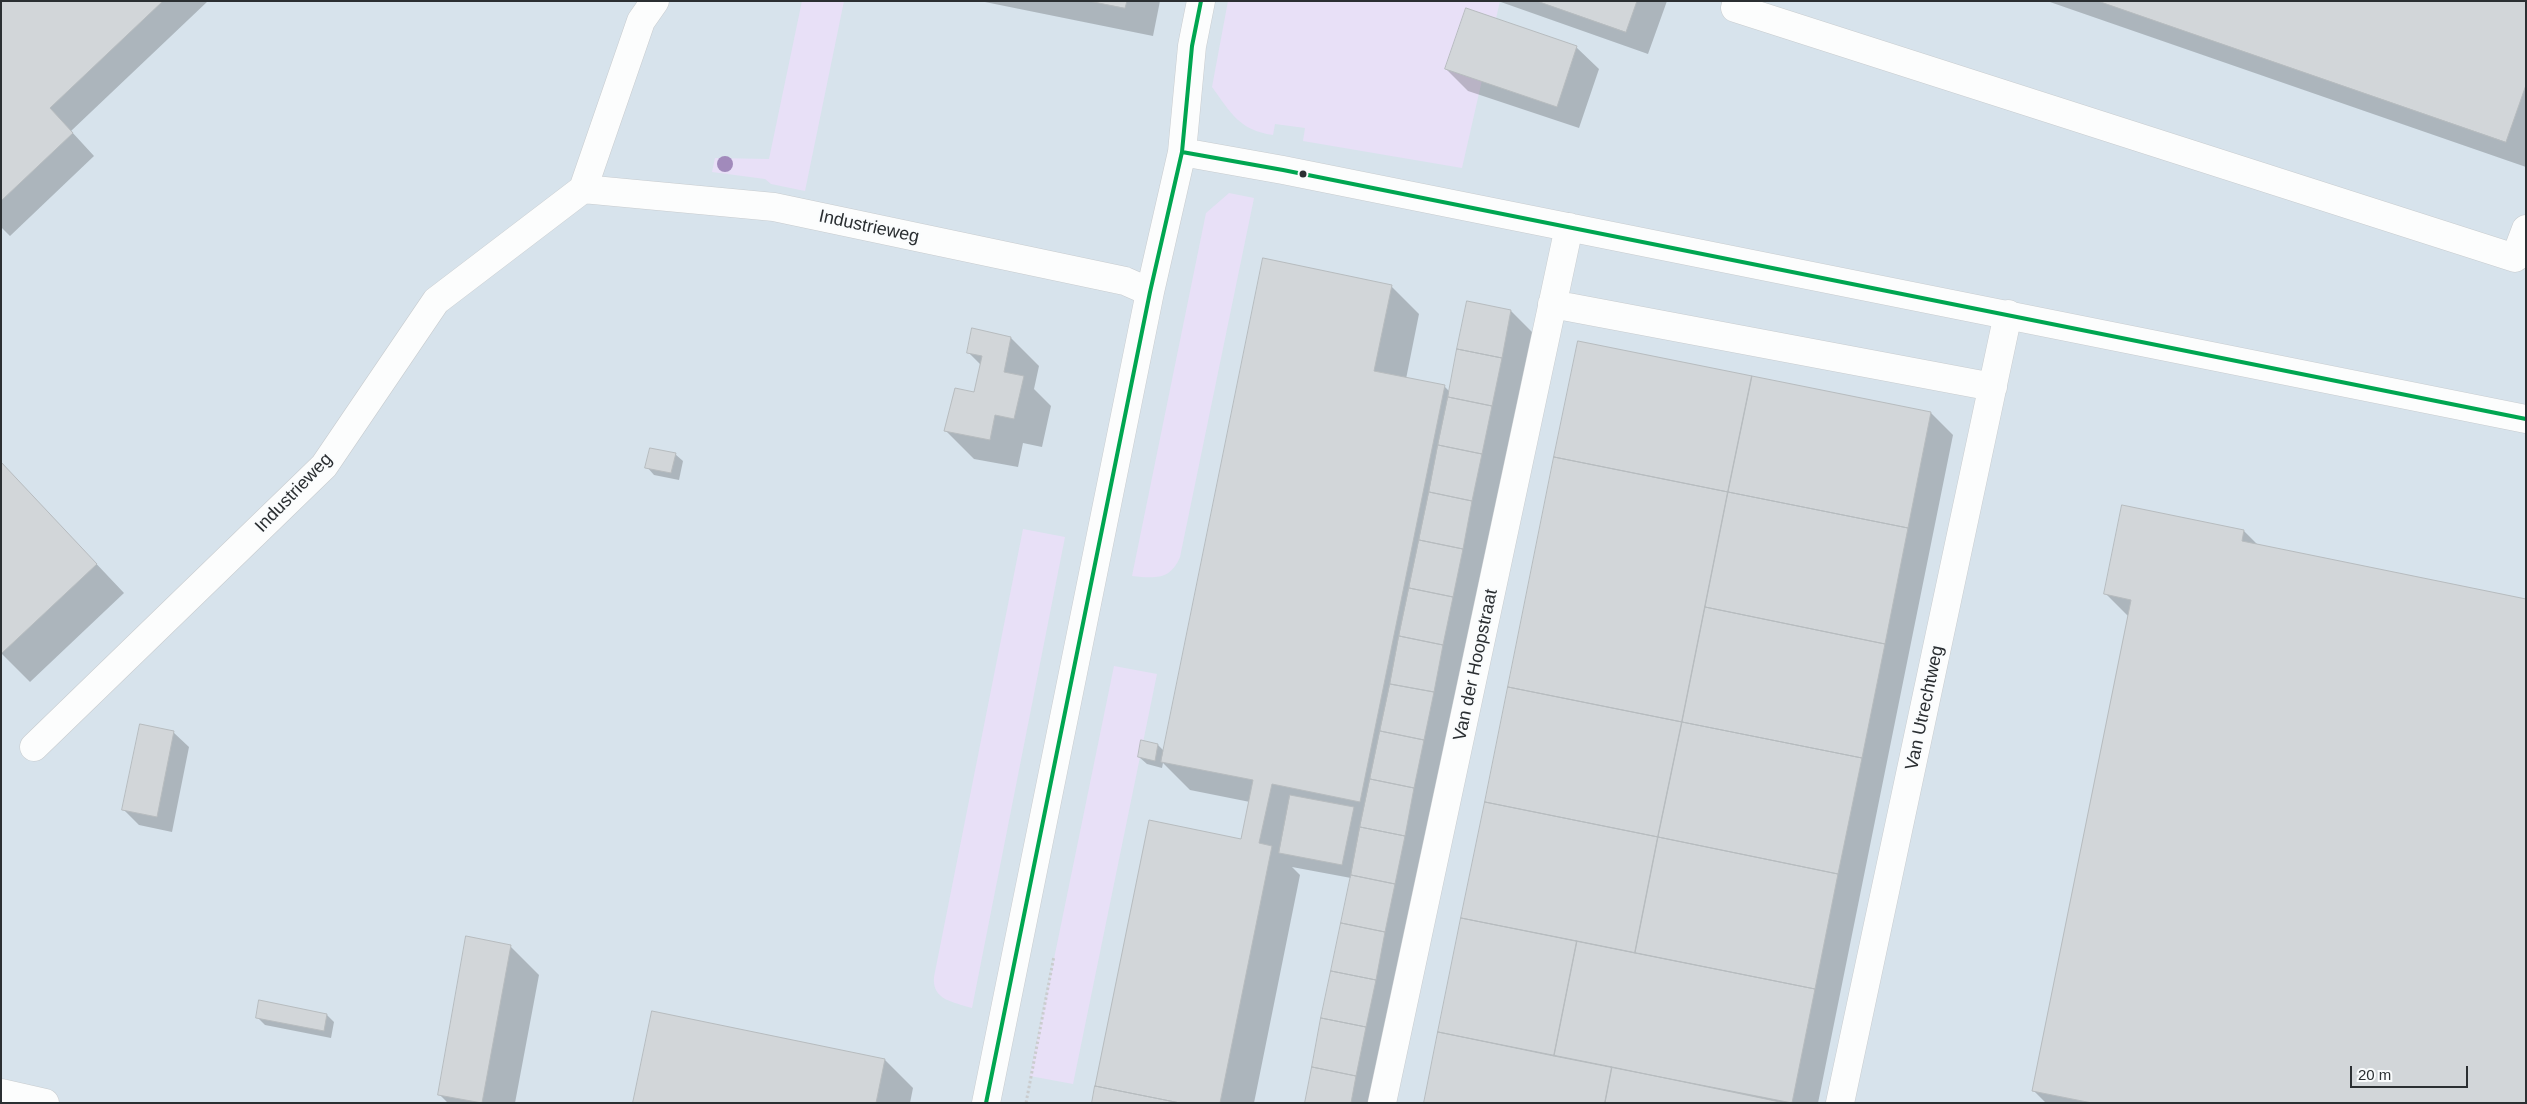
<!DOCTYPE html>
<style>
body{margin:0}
#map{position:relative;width:2527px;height:1104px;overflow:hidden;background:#eaeff4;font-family:Helvetica,sans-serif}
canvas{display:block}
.frame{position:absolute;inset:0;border:2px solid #2b2f32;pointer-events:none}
.scale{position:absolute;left:2350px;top:1066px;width:118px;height:22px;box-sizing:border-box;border:2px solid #2b2f32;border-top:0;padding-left:6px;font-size:15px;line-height:18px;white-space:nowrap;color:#2b2f32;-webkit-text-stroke:4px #fafcfd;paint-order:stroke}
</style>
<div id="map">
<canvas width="2527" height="1104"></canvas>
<div class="frame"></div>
<div class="scale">20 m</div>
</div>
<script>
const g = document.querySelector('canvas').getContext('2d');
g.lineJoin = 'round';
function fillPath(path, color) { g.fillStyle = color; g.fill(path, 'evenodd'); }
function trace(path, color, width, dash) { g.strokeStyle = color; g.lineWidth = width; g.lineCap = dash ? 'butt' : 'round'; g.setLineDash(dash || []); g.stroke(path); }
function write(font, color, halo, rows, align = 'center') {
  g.font = font + ' Helvetica,sans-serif'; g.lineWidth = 4; g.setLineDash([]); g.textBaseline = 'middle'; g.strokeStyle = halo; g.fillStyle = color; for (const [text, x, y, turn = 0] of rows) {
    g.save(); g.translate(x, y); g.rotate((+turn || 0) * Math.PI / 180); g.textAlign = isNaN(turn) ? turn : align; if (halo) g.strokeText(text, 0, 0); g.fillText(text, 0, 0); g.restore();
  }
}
fillPath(new Path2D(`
 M1 1H2526V1103H1Z`), '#d7e3ec');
fillPath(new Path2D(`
 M802 1H844L805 191 771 184 765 179 712 172 715 158 769 159Z
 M1228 1H1500L1462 168 1303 141 1305 128 1275 124 1273 135C1239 130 1231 113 1212 87Z
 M1229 193 1254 198 1180 557C1170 581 1154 578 1132 576L1206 213Z
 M1023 529 1065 537 972 1008C953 1002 932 1000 934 977Z
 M1114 666 1157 674 1073 1084 1030 1076Z`), '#e8e0f7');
fillPath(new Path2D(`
 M1 1H208L71 131 94 156 10 236 1 227Z
 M980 1H1160L1153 36Z
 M1498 1H1667L1648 54Z
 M2047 1H2526V167Z
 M1576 47 1599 69 1579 128 1468 91 1446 69Z
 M1391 286 1419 314 1406 379 1445 387 1450 392 1511 311 1533 333 1377 1103H1306L1351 878 1292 867 1300 875 1254 1103H1093L1242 841 1250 802 1190 790 1163 763 1162 768 1147 764 1139 757 1158 745 1164 751Z
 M1011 338 1039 366 1034 389 1051 406 1042 447 1023 443 1018 467 974 459 945 430 975 393 981 365 968 352Z
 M1579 342 1931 413 1953 435 1818 1103H1425Z
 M675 454 683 461 679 480 654 475 647 467Z
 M1 463 124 593 30 682 1 653Z
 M2244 531 2259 546 2526 1103H2046L2033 1090 2128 616 2106 594Z
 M173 732 189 747 172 832 139 825 124 810Z
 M511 947 539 975 515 1103H448L439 1094Z
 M327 1015 334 1022 331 1038 265 1025 257 1017Z
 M885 1060 913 1088 910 1103H635Z`), '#0003');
const building = new Path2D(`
 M1 1H163L50 108 73 133 1 201Z
 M1089 1H1127L1125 8Z
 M1537 1H1637L1626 32Z
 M2098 1H2526V85L2506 142Z
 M1466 8 1577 46 1557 107 1445 69Z
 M1263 258 1392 285 1374 371 1445 385 1360 802 1272 784 1259 843 1272 846 1220 1103H1180L1095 1086 1149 820 1241 839 1253 780 1161 762Z
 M1467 301 1511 310 1502 358 1457 349Z
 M972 328 1011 337 1004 372 1024 376 1014 419 995 415 990 440 944 431 955 388 974 392 982 356 967 353Z
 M1578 341 1752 376 1728 492 1554 457Z
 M1457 349 1502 358 1492 406 1448 397Z
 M1752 376 1931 412 1908 528 1728 492Z
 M1448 397 1492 406 1482 454 1438 445Z
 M1438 445 1482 454 1472 501 1429 492Z
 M650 448 676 453 671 473 645 468Z
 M1554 457 1728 492 1682 722 1508 687Z
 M1 462 97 564 1 654Z
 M1429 492 1472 501 1463 549 1419 540Z
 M1728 492 1908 528 1885 644 1705 607Z
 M2122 505 2244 530 2242 541 2526 599V1103H2092L2032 1091 2131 600 2104 594Z
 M1419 540 1463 549 1453 597 1409 588Z
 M1409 588 1453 597 1443 645 1399 636Z
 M1705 607 1885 644 1862 758 1682 722Z
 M1399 636 1443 645 1434 692 1390 684Z
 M1390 684 1434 692 1424 740 1380 731Z
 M1508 687 1682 722 1658 837 1485 802Z
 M1682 722 1862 758 1838 874 1658 837Z
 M140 724 174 731 157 817 122 810Z
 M1380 731 1424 740 1414 788 1370 779Z
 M1141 740 1158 744 1155 761 1138 757Z
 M1370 779 1414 788 1405 836 1360 827Z
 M1290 795 1354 807 1342 865 1279 853Z
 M1485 802 1658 837 1635 953 1461 918Z
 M1360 827 1405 836 1395 884 1351 875Z
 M1658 837 1838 874 1815 989 1635 953Z
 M1351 875 1395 884 1385 932 1341 923Z
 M1461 918 1577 941 1554 1056 1438 1032Z
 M1341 923 1385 932 1376 980 1331 971Z
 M466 936 511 945 482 1103 438 1095Z
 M1577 941 1815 989 1792 1103 1554 1056Z
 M1331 971 1376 980 1366 1027 1321 1018Z
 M259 1000 327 1014 324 1031 256 1018Z
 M652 1011 885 1059 876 1103H633Z
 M1321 1018 1366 1027 1356 1076 1312 1067Z
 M1438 1032 1612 1067 1605 1103H1424Z
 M1312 1067 1356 1076 1351 1103H1305Z
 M1612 1067 1785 1103H1605Z
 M1095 1086 1180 1103H1092Z`);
fillPath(building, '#d2d6d9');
trace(building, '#b7bcbf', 1);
const minor = new Path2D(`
 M1737 1 1735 8 2515 258 2526 229
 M1182 152 1283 170 2526 419
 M583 189 774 207 1125 281 1150 292
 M1552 304 1993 387
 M34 747 324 466 436 301 583 189 641 21 655 1
 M1 1093 45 1103
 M986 1103 1150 292 1182 152 1192 46 1201 1
 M1382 1103 1569 227
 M1840 1103 2008 314`);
trace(minor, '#c8cccf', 29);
trace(new Path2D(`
 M1026 1103 1054 956`), '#caccce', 3, [2.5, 2.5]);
trace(minor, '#fcfdfd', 28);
trace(new Path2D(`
 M1182 152 1283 170 2526 419
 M986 1103 1150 292 1182 152 1192 46 1201 1`), '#00a651', 4);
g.fillStyle = '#a18abb';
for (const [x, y] of [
 [725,164]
]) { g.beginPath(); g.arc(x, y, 8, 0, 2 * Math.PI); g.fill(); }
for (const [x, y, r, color] of [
 [1303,174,4.5,"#2b2f32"]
]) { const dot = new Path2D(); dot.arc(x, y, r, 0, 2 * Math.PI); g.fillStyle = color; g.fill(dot); trace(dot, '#fafcfd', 2); }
write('18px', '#2b2f32', '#fafcfd', [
 ["Industrieweg",869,227,12],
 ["Industrieweg",294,493,-46],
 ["Van der Hoopstraat",1476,665,-78],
 ["Van Utrechtweg",1925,708,-78]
]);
</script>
